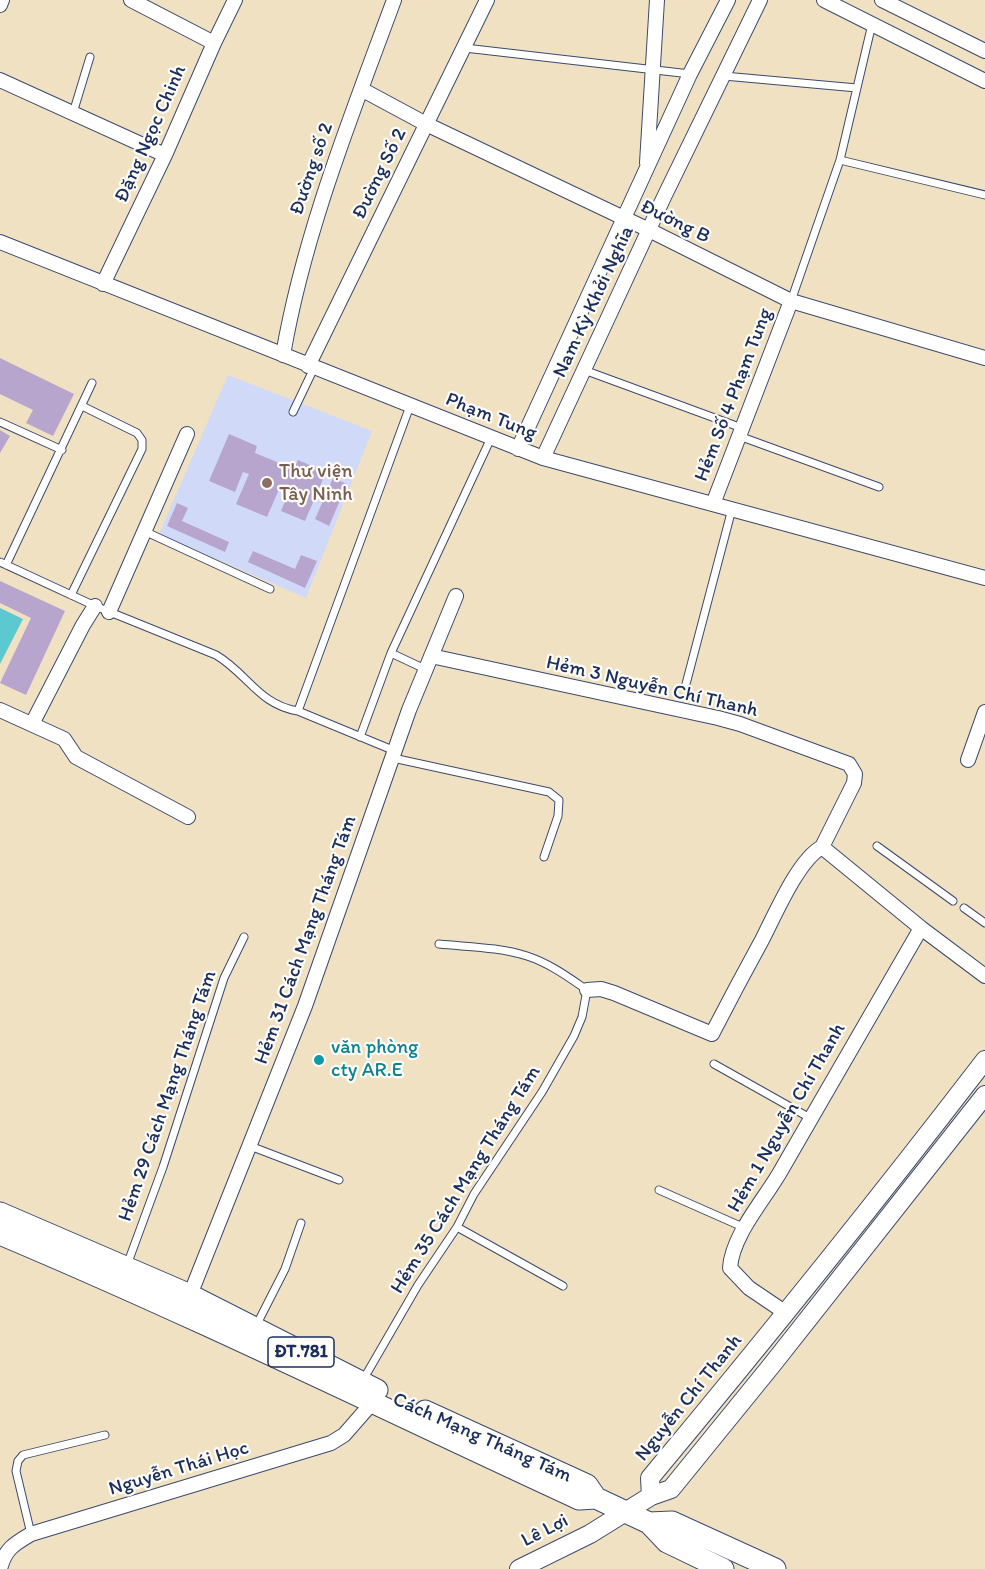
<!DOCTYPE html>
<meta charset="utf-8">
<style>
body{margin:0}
canvas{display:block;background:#f0e1c2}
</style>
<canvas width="985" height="1569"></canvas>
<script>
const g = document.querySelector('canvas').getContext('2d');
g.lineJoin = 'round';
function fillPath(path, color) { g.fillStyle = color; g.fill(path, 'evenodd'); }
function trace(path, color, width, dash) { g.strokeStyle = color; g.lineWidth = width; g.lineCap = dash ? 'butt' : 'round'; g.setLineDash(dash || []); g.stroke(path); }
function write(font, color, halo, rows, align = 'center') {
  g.font = font + ' Itim,sans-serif'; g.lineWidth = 4.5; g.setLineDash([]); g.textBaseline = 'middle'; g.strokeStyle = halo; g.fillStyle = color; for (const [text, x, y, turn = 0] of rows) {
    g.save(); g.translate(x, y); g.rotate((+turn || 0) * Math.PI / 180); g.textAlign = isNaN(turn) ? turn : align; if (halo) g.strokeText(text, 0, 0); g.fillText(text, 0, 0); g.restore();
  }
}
fillPath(new Path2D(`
 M228 375 372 431 306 598 159 534Z`), '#d1d9f9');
fillPath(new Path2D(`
 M0 608 23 619 0 664Z`), '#5cc9d0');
fillPath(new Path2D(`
 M0 358 74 394 53 436 26 423 33 410 0 394Z
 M0 430 10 436 0 453Z
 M229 434 257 446 255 453 294 469 298 460 326 472 305 521 281 511 289 491 280 487 267 517 236 504 249 474 243 472 235 492 209 481Z
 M333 478 347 484 329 526 315 519Z
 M177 503 188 508 182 521 229 542 225 552 167 526Z
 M253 551 295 569 301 555 317 561 305 588 248 562Z
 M0 581 65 611 26 695 0 683 31 618 0 603Z`), '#b8a5cd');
const lane = new Path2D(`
 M465 48 690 74
 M724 76 857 88
 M73 113 90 57
 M840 160 985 195
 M791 301 840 160 872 24
 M584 370 742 428
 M293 412 314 368
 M0 422 62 450
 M739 436 879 487
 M144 531 270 589
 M0 562 95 606 216 655C247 673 259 705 298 711L395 751
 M6 565 92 383
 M71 595 142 449V440L137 433 82 406
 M391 653 491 438
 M686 684 732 509
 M298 711 410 406
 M360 737 391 653 425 669
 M393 758 549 792 559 800 558 816 544 857
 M877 846 953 901
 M964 908 985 923
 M714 1064 810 1118
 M250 1146 339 1180
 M659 1190 745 1228
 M457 1227 563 1286
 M127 1265 163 1167 224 978 244 937
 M256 1326 285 1269 301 1223
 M363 1380 418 1285 457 1227 474 1194 542 1092 574 1036 582 1017 587 990C568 977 549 963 527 956 499 947 468 947 439 944
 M31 1534 16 1471 18 1461 23 1455 105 1435`);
const street = new Path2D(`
 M131 0 214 43
 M824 0 985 81
 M882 0 985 51
 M0 5 2 0
 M0 80 165 155
 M361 89 426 124 649 230 791 301 985 358
 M647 163 657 0
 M0 242 543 458 985 578
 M103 284 165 155 214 43 235 0
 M283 355C304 233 351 117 394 0
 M308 366 487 0
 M518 449 690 74 728 0
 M543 458 664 197 760 0
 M713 504 791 301
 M109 612 187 434
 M431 656 718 718 740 724 849 764 855 774 854 783 822 847
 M0 710 64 739 76 757 188 817
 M32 724 83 625 95 606
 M968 760 985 712
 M822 847 921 928 985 976
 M587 990 601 989 614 993 712 1034C728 1003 745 971 762 940 775 915 798 860 822 847
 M190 1295 305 1006 409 710 456 596
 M786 1313 749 1288 730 1268C732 1234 767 1197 783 1167 829 1087 875 1008 921 928
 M0 1569C5 1549 14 1544 31 1534L331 1443 344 1435 372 1403`);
const secondary = new Path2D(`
 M651 1496 650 1478C764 1341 876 1202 985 1060
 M519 1569 590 1534 651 1496 671 1489 771 1366 985 1095`);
const primary = new Path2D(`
 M0 1213 190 1295 377 1390
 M0 1234C195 1316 386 1410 579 1499L596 1498 649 1523 667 1542 723 1569
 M425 1411 587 1485 596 1498
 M649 1523 672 1522 775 1569`);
trace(lane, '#3b4a6d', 9);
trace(street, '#3b4a6d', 16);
trace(secondary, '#3b4a6d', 20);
trace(primary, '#3b4a6d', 23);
trace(lane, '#fff', 7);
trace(street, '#fff', 14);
trace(secondary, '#fff', 18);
trace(primary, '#fff', 21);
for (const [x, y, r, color] of [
 [267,483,6,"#8d6e63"],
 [319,1060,6,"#0f9aa8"]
]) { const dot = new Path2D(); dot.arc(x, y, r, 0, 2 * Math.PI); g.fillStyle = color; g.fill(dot); trace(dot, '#fdfcf7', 2); }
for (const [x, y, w] of [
 [301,1352,66]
]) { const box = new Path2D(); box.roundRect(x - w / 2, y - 15, w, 30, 4.5); g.fillStyle = '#fdfcf7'; g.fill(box); trace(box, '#1b2f5e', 1.5); }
write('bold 18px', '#1b2f5e', null, [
 ["ĐT.781",301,1352]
]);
write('20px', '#1b2f5e', '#fdfcf7', [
 ["Đặng Ngọc Chinh",151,134,-66],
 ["Đường số 2",312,169,-71],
 ["Đường Số 2",380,174,-64],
 ["Đường B",675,222,26],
 ["Nam Kỳ Khởi Nghĩa",594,302,-65],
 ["Hẻm Số 4 Phạm Tung",734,395,-69],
 ["Phạm Tung",491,417,22],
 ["Hẻm 3 Nguyễn Chí Thanh",652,687,13],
 ["Hẻm 31 Cách Mạng Tháng Tám",306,940,-70],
 ["Hẻm 29 Cách Mạng Tháng Tám",168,1096,-71],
 ["Hẻm 1 Nguyễn Chí Thanh",787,1118,-60],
 ["Hẻm 35 Cách Mạng Tháng Tám",466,1180,-58],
 ["Nguyễn Chí Thanh",689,1398,-51],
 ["Cách Mạng Tháng Tám",482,1438,24],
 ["Nguyễn Thái Học",179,1469,-17],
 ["Lê Lợi",545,1531,-27]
]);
write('20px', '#785e54', '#fdfcf7', [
 ["Thư viện",279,472],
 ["Tây Ninh",279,495]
], 'left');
write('20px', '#0d838f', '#fdfcf7', [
 ["văn phòng",331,1048],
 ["cty AR.E",331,1071]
], 'left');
</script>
